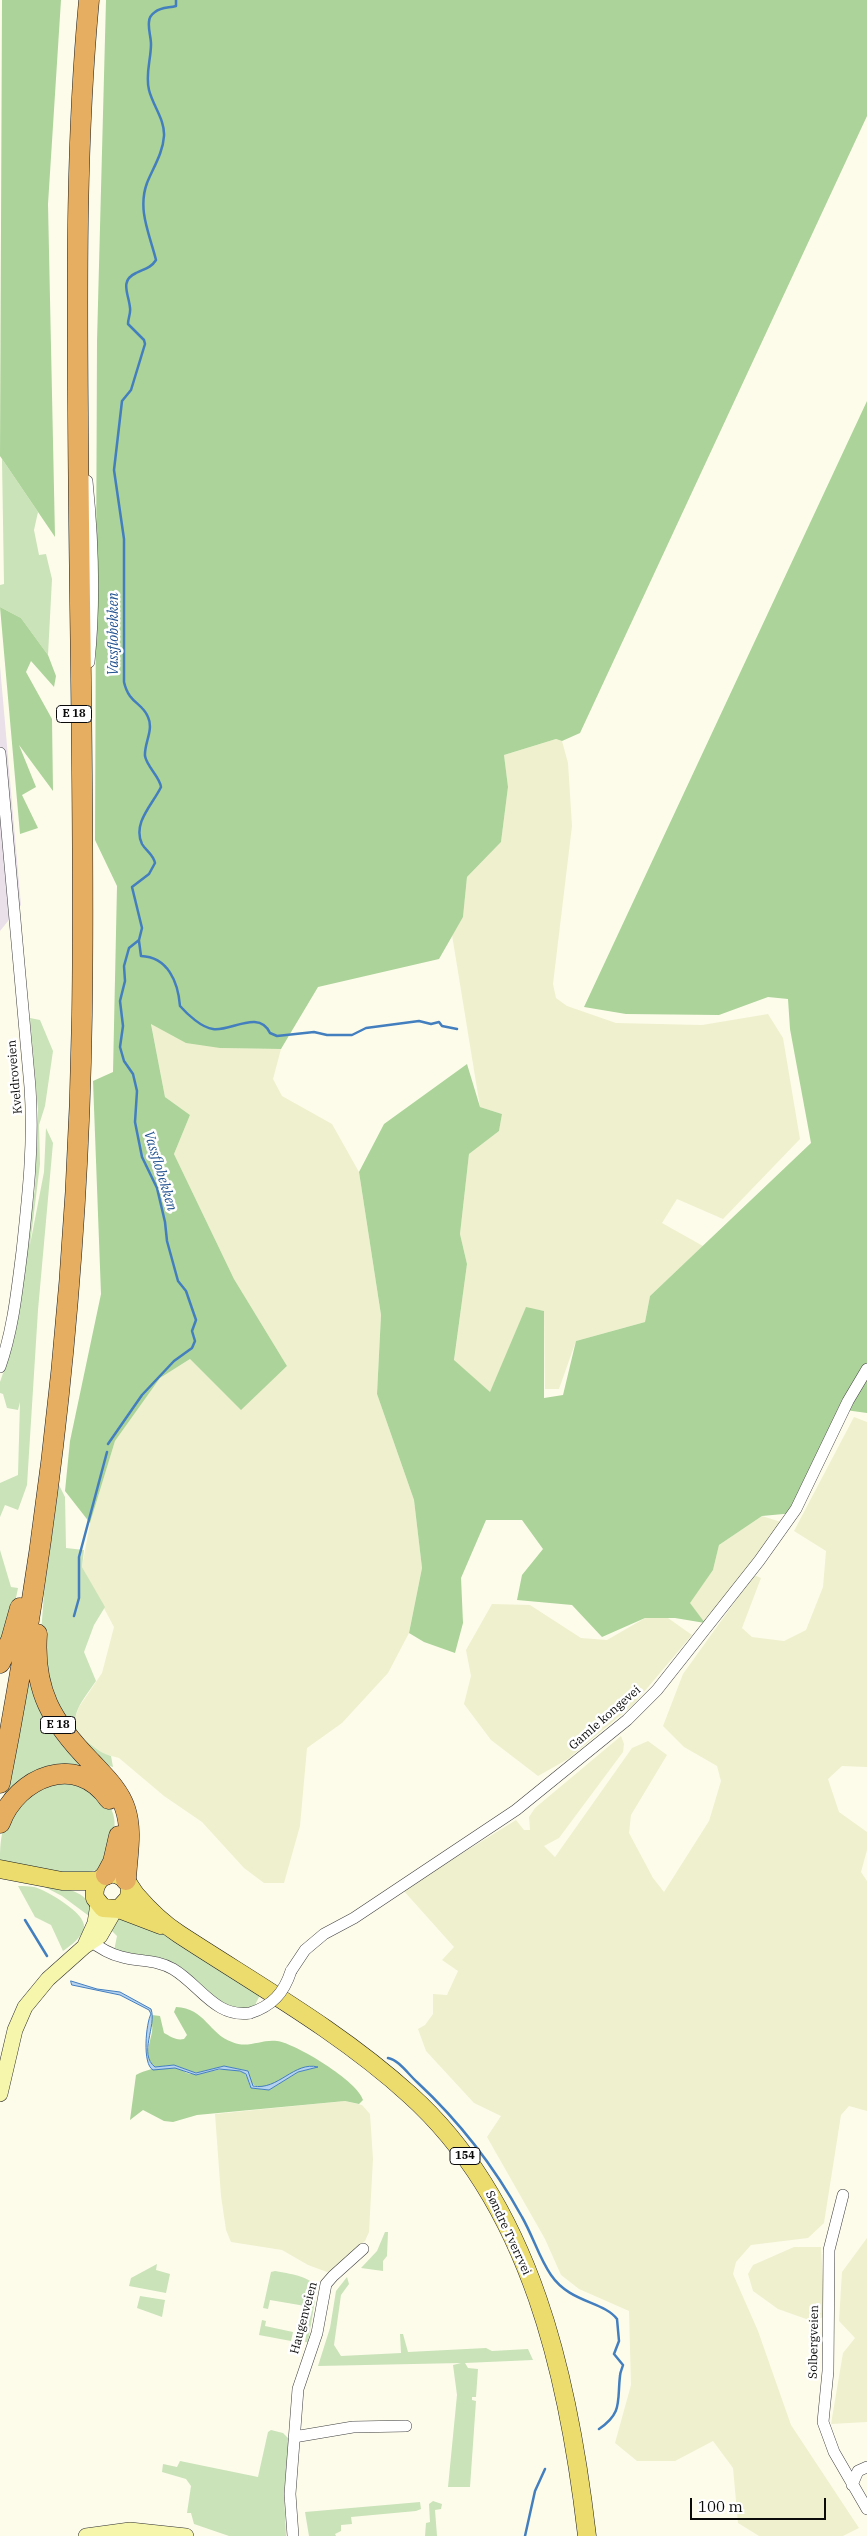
<!DOCTYPE html>
<meta charset="utf-8">
<style>
body{margin:0}
#map{position:relative;width:867px;height:2536px;overflow:hidden;background:#fdfceb;font-family:"IBM Plex Serif",serif}
canvas{display:block}
.scale{position:absolute;left:690px;top:2498px;width:136px;height:22px;box-sizing:border-box;border:2px solid #0b0b0b;border-top:0;padding-left:6px;font-size:15px;line-height:18px;white-space:nowrap;color:#0b0b0b;-webkit-text-stroke:4px #fff;paint-order:stroke}
</style>
<div id="map">
<canvas width="867" height="2536"></canvas>
<div class="scale">100 m</div>
</div>
<script>
const g = document.querySelector('canvas').getContext('2d');
g.lineJoin = 'round';
function fillPath(path, color) { g.fillStyle = color; g.fill(path, 'evenodd'); }
function trace(path, color, width, dash) { g.strokeStyle = color; g.lineWidth = width; g.lineCap = dash ? 'butt' : 'round'; g.setLineDash(dash || []); g.stroke(path); }
function write(font, color, halo, rows, align = 'center') {
  g.font = font + ' "IBM Plex Serif",serif'; g.lineWidth = 5; g.setLineDash([]); g.textBaseline = 'middle'; g.strokeStyle = halo; g.fillStyle = color; for (const [text, x, y, turn = 0] of rows) {
    g.save(); g.translate(x, y); g.rotate((+turn || 0) * Math.PI / 180); g.textAlign = isNaN(turn) ? turn : align; if (halo) g.strokeText(text, 0, 0); g.fillText(text, 0, 0); g.restore();
  }
}
fillPath(new Path2D(`
 M0 666 21 905 0 931Z`), '#e9e0e9');
fillPath(new Path2D(`
 M556 739 562 741 568 763 572 826 553 984 556 998 567 1006 616 1023 702 1025 768 1014 783 1038 800 1139 723 1219 677 1199 662 1223 703 1246 650 1296 645 1322 576 1341 559 1389H545L544 1311 526 1308 490 1393 454 1361 467 1264 460 1234 469 1154 499 1131 502 1114 480 1107 452 935 463 917 467 877 501 842 508 787 504 755Z
 M151 1023 220 1048 281 1049 273 1079 282 1096 332 1124 359 1172 381 1315 377 1394 414 1500 422 1568 409 1633 388 1673 342 1723 307 1748 300 1826 284 1883H264L244 1868 202 1822 164 1796 119 1758 104 1754 82 1738 76 1727 75 1718 79 1707 102 1673 114 1627 82 1567 90 1523 115 1441 160 1378 190 1359 241 1409 287 1366 234 1279 174 1154 190 1115 165 1097Z
 M854 1417 867 1422V1767L842 1766 828 1779 839 1812 867 1832V1850L861 1872 867 1881V2111L849 2106 841 2115 824 2223 808 2238 751 2245 736 2262 733 2274 758 2331 791 2425 859 2528 843 2536H759L738 2523 733 2468 713 2441 675 2461H637L615 2443 631 2385 629 2311 579 2289 561 2275 545 2239 487 2137 501 2116 474 2103 426 2051 418 2029 425 2025 433 2014V1994L447 1995 458 1971 442 1960 454 1947 403 1890 516 1820 524 1830H530L529 1817 535 1808 621 1736 624 1744 623 1752 559 1838 544 1846 555 1857 632 1748 648 1741 667 1755 631 1815 629 1833 653 1878 664 1892 709 1821 721 1781 717 1766 684 1747 663 1726 683 1674 754 1575 761 1578 742 1628 752 1637 784 1641 806 1630 823 1587 826 1551 794 1531Z
 M762 1516 781 1522 705 1623 689 1603 713 1570 719 1545Z
 M492 1604 530 1605 581 1638 607 1640 645 1618H668L692 1635 633 1705 568 1759 538 1776 491 1740 464 1704 471 1676 466 1650Z
 M345 2101 362 2105 370 2114 373 2159 369 2232 365 2241 332 2270 327 2272 308 2265 282 2250 231 2242 226 2230 221 2196 215 2114Z
 M867 2238V2422L831 2424 843 2353 855 2338 839 2321 842 2272Z
 M794 2247H821L825 2317 809 2320 778 2309 753 2291 748 2274 753 2265Z`), '#eff0ce');
fillPath(new Path2D(`
 M2 459 38 512 34 530 39 555 46 554 52 579 48 655 21 618 0 607V585L4 584Z
 M30 1018 40 1020 53 1051 45 1106 39 1125 40 1164 30 1245 44 1172 46 1128 53 1143 38 1310 27 1485 18 1510 5 1505 0 1517V1483L18 1475 20 1402 18 1410 7 1408 3 1394 0 1393V1382L13 1344 19 1313 35 1187 38 1110Z
 M59 1485 65 1497 66 1548 84 1550 82 1567 105 1607 94 1625 84 1652 96 1681C81 1703 61 1723 90 1744 97 1749 103 1754 111 1756L113 1767 99 1763 60 1716 40 1647 44 1593Z
 M0 1550 11 1587 18 1588 11 1622 0 1649Z
 M32 1662 100 1776 68 1768 1 1812Z
 M74 1781C84 1788 98 1795 107 1803 123 1821 110 1848 103 1867 74 1882 31 1869 0 1862 0 1823 6 1820 29 1790Z
 M39 1884C57 1887 80 1888 90 1904L89 1916 62 1896Z
 M18 1886C23 1886 29 1886 34 1887 46 1890 86 1913 84 1927 82 1938 71 1945 63 1951L51 1925 35 1917Z
 M118 1917 166 1934 260 1995 254 2007C218 2018 201 1977 174 1963 155 1954 134 1955 114 1951L117 1936 110 1929Z
 M385 2232H388L387 2256 383 2261V2271L361 2268 377 2251Z
 M157 2264 156 2270 170 2274 166 2293 129 2286 131 2278Z
 M275 2271C289 2274 309 2275 317 2288L308 2342H305L311 2307 270 2300 268 2309 263 2308 271 2272Z
 M347 2277 349 2284 341 2295 334 2345 341 2356 401 2353 400 2334H403L408 2352 486 2348 492 2351 528 2349 533 2360 465 2363 468 2368 478 2369 476 2397H472V2400L476 2401 470 2487H448L457 2395 453 2365 461 2363 318 2366 330 2328 336 2291Z
 M140 2296 165 2300 162 2317 137 2308Z
 M262 2320 266 2321 265 2326 293 2332 291 2341 259 2335Z
 M271 2430 283 2433 289 2439 284 2493 286 2536H229L194 2524 191 2513H187L191 2486 186 2479 162 2472 163 2464 177 2467 180 2461 258 2477 268 2432Z
 M433 2501 442 2504 441 2509 435 2510 437 2536H425L426 2523 430 2522 429 2504Z
 M420 2502 421 2509 416 2511 351 2517 352 2524 341 2525V2531L335 2534 336 2536H309L305 2512Z`), '#cae3b9');
fillPath(new Path2D(`
 M2 0H61L48 204 55 537 0 456Z
 M106 0H867V116L580 733 562 741 556 739 504 755 508 787 501 842 467 877 463 917 439 959 318 987 281 1049 220 1048 186 1043 151 1024 165 1097 190 1115 174 1154 234 1279 287 1366 241 1410 190 1359 160 1378 115 1441 90 1523 65 1491 70 1441 101 1294 93 1081 113 1072 117 886 95 840 97 341Z
 M867 401V1413L838 1409 794 1513 762 1516 719 1545 713 1570 690 1603 705 1623 675 1618H645L602 1637 572 1605 517 1600 522 1575 543 1549 522 1520H486L461 1578 463 1623 455 1653 424 1642 409 1633 422 1568 414 1500 377 1394 381 1315 359 1172 384 1124 467 1064 480 1107 502 1114 499 1131 469 1154 460 1234 467 1264 454 1360 490 1392 526 1307 544 1311V1398L563 1395 576 1341 645 1322 650 1296 811 1143 790 1029 788 999 768 997 719 1015 626 1014 584 1007Z
 M0 607 21 618 48 655 56 676 54 687 31 661 26 672 52 719 53 791 19 745 36 787 22 795 38 828 20 834Z
 M176 2007C205 2008 209 2034 232 2042 248 2049 261 2039 277 2041 295 2043 359 2082 363 2100L359 2104 345 2101 197 2115 173 2122 164 2121 143 2110 130 2120 136 2075C147 2069 165 2065 178 2068 183 2070 186 2074 192 2074 209 2074 225 2064 242 2072 248 2074 248 2083 251 2088L269 2090 298 2072 318 2067C294 2062 272 2097 252 2084L248 2071 224 2066 196 2073 174 2065 155 2067C143 2058 150 2043 152 2032 153 2026 151 2021 152 2015L160 2016 164 2033C170 2036 176 2041 184 2039L187 2035 174 2012Z`), '#acd399');
const water = new Path2D(`
 M71 1981 97 1989 120 1992 151 2009C157 2026 138 2054 155 2067L174 2065 196 2073 224 2066 248 2071 253 2086C278 2091 294 2061 318 2067L298 2072 269 2090 251 2088 246 2074 240 2071 219 2069 196 2075 175 2068 153 2070C142 2064 146 2023 151 2014L149 2010 120 1995 72 1985Z`);
fillPath(water, '#b5d2ef');
trace(water, '#437ebf', 1);
trace(new Path2D(`
 M139 941 141 956C168 957 178 982 180 1006 187 1014 202 1028 213 1029 230 1032 259 1009 270 1033L277 1036 314 1032 327 1035H352L366 1028 419 1021 431 1024 439 1022 442 1026 457 1029
 M108 1444 142 1395 174 1361 192 1348 195 1341 192 1331 196 1320 186 1291 178 1281 167 1241 165 1222 157 1188 142 1157 135 1122 137 1091 133 1074 124 1061 120 1047 123 1026 120 1001 125 981 124 966 129 948 139 940 142 928 132 887 149 874 155 863C153 854 146 851 142 844 132 823 153 804 161 787 160 777 147 767 145 756 144 743 154 730 148 717 142 702 129 704 124 682V539L114 470 122 401 131 390 145 344 144 340 128 324C128 318 131 313 130 308 129 294 119 281 136 273 144 269 151 268 156 260 150 235 137 210 147 183 153 168 163 153 164 136 165 120 153 106 149 90 145 74 151 60 151 44 151 37 148 29 149 22 149 18 152 14 155 12 161 7 169 8 176 6V0
 M74 1616 79 1598V1557L107 1452
 M25 1920 47 1956
 M388 2058C399 2060 408 2074 417 2082 460 2122 494 2166 522 2217 533 2236 539 2258 551 2275 570 2303 603 2301 617 2319L619 2341 614 2354 623 2365C622 2369 620 2372 620 2376 617 2401 623 2413 599 2429
 M525 2536 535 2491 545 2469`), '#437ebf', 2.5);
const street = new Path2D(`
 M87 481C93 540 95 603 89 662
 M0 753 30 1087C34 1143 28 1196 22 1251 17 1290 13 1330 0 1367
 M88 1939C98 1947 109 1954 122 1957 140 1962 156 1959 173 1969 200 1985 215 2018 250 2013
 M291 1971 305 1950 324 1934 354 1918 516 1810 627 1720 657 1690 759 1561 796 1509 848 1401 867 1369
 M843 2195 829 2250 828 2371 823 2422 834 2452 867 2509
 M294 2437 353 2427 406 2426
 M852 2485 858 2471 867 2467
 M293 2536 290 2494 298 2389 317 2333 326 2284 333 2276 363 2249`);
const secondary = new Path2D(`
 M85 1945 95 1923 98 1904
 M0 2094 15 2030 25 2007 48 1979 85 1946 100 1936 115 1910
 M86 2536 130 2530 186 2536`);
const primary = new Path2D(`
 M0 1869 62 1881H98
 M130 1888 129 1898 119 1909 103 1908 95 1898C92 1882 107 1867 122 1877 128 1881 131 1889 136 1895 148 1909 162 1923 179 1934 257 1985 341 2032 410 2095 532 2205 569 2380 587 2536
 M119 1909 161 1925`);
const highway = new Path2D(`
 M37 1634C33 1691 52 1722 91 1762 104 1776 119 1790 125 1808 133 1831 127 1856 126 1880
 M0 1663 11 1640 20 1608
 M0 1783C50 1529 78 1274 82 1015 85 815 79 614 78 413 77 275 76 138 89 0
 M0 1823C17 1777 77 1752 109 1799
 M106 1875 113 1862 119 1836`);
trace(street, '#3e3e3e', 12);
trace(secondary, '#2d2d2d', 16);
trace(primary, '#1c1c1c', 19);
trace(highway, '#1c1c1c', 21);
trace(street, '#fff', 11);
trace(secondary, '#f6f7ac', 15);
trace(primary, '#ebdc6d', 18);
trace(highway, '#e6ae60', 20);
const streetBridge = new Path2D(`
 M250 2013C272 2006 284 1993 291 1971`);
trace(streetBridge, '#3e3e3e', 12, []);
trace(streetBridge, '#fff', 11);
for (const [x, y, w] of [
 [74,714,35],
 [58,1725,35],
 [465,2156,30]
]) { const box = new Path2D(); box.roundRect(x - w / 2, y - 8.5, w, 17, 4); g.fillStyle = '#fff'; g.fill(box); trace(box, '#0b0b0b', 1); }
write('bold 11px', '#0b0b0b', null, [
 ["E 18",74,714],
 ["E 18",58,1725],
 ["154",465,2156]
]);
write('12px', '#0b0b0b', '#fff', [
 ["Kveldroveien",15,1077,-95],
 ["Gamle kongevei",605,1718,-41],
 ["Søndre Tverrvei",508,2233,65],
 ["Haugenveien",304,2318,-75],
 ["Solbergveien",814,2342,-89]
]);
write('italic 14px', '#22528f', '#fff', [
 ["Vassflobekken",114,634,-90],
 ["Vassflobekken",160,1171,73]
]);
</script>
